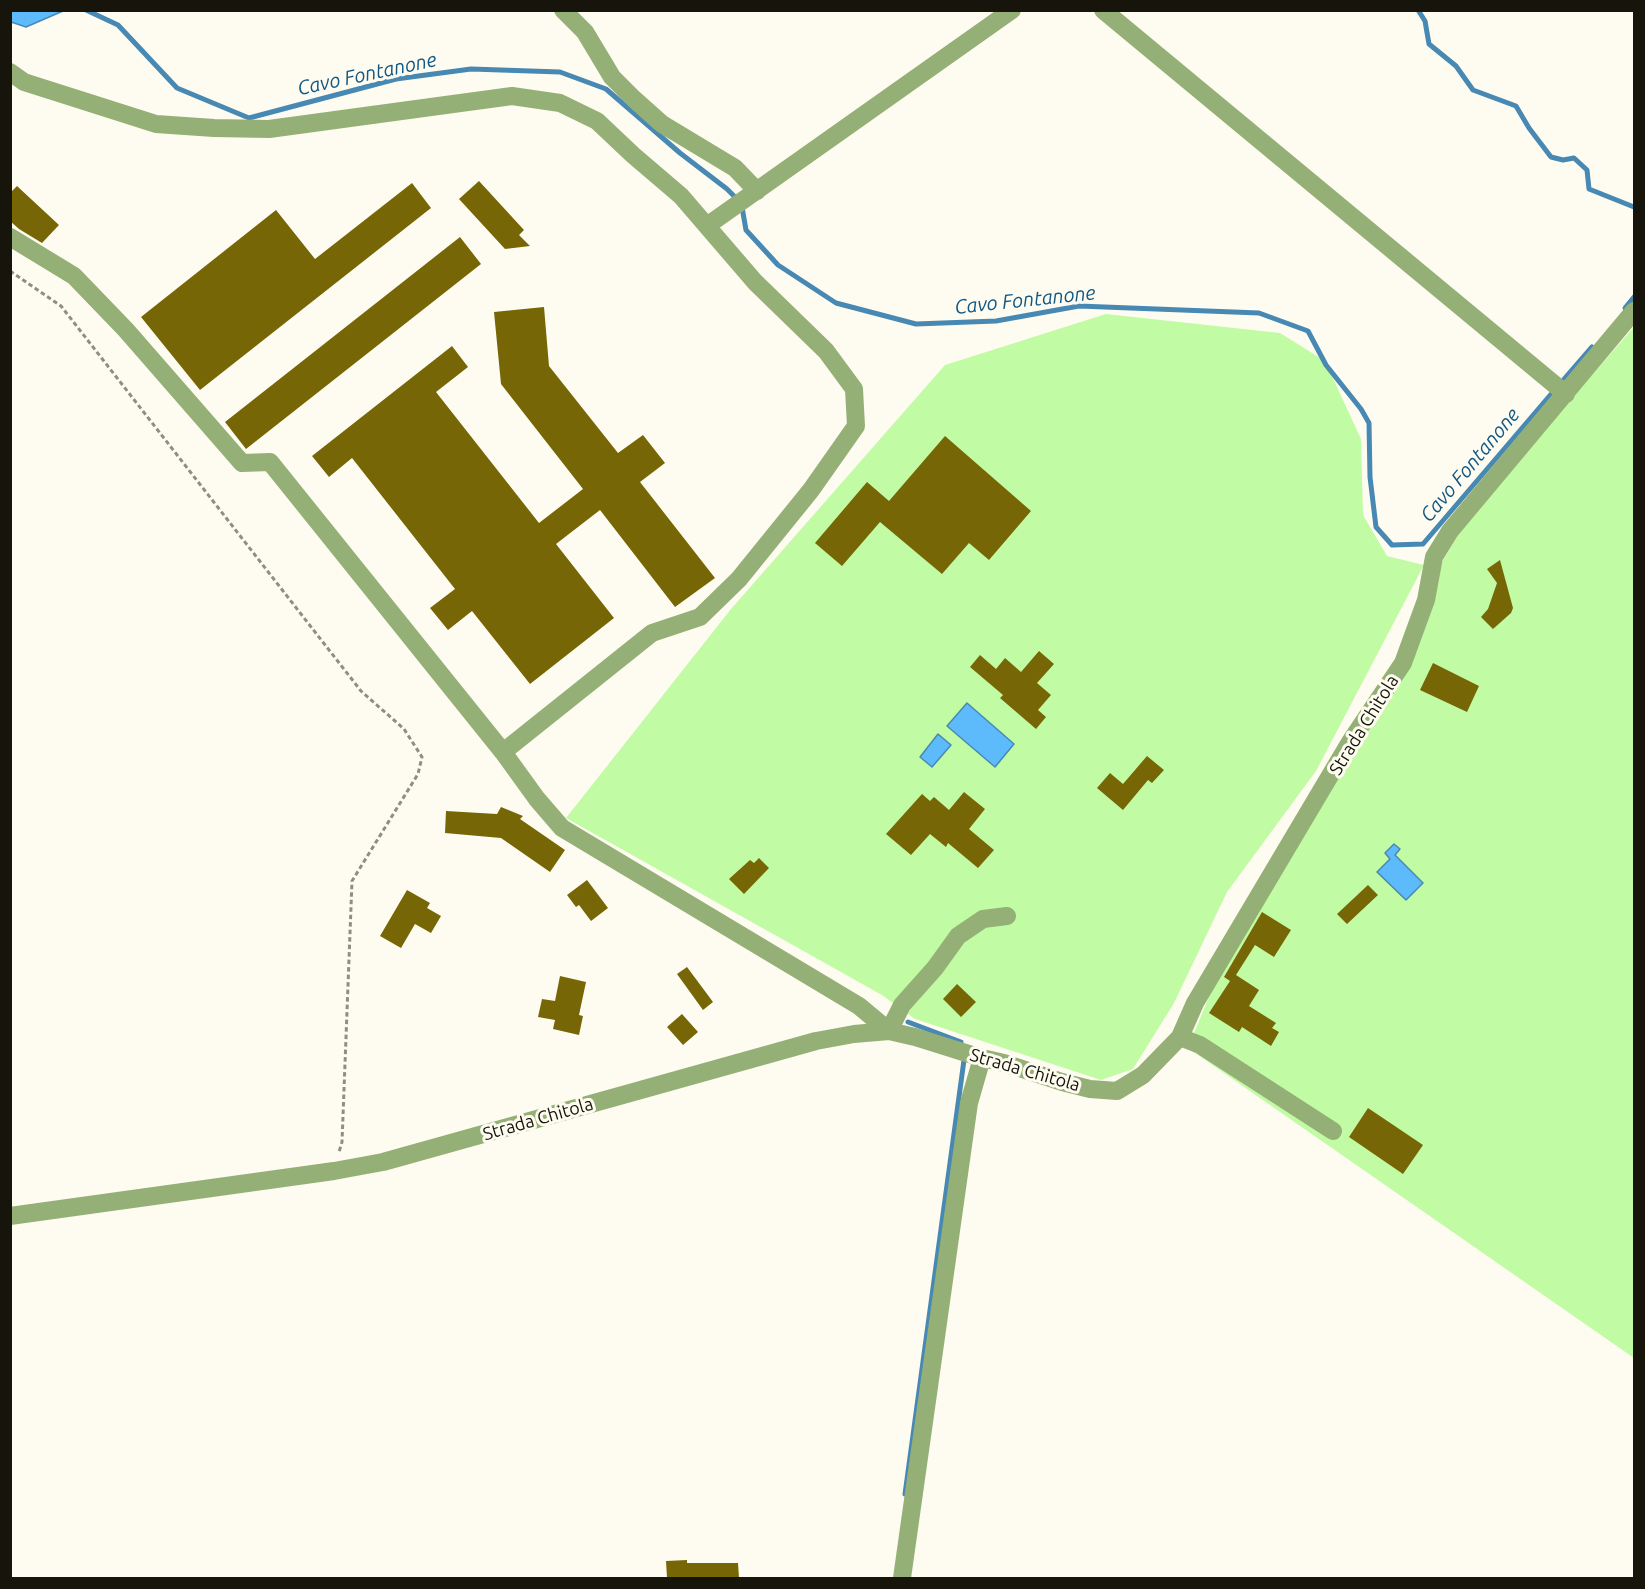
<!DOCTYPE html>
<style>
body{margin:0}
#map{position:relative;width:1645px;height:1589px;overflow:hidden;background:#fefcf0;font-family:Ubuntu,sans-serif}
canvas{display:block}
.frame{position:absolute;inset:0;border:12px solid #17150b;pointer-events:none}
</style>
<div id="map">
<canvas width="1645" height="1589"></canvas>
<div class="frame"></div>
</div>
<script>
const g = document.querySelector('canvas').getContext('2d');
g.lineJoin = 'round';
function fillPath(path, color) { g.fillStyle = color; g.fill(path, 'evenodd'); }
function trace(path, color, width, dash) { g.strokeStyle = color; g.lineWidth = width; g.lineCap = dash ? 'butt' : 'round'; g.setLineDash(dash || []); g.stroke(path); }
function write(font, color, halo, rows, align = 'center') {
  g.font = font + ' Ubuntu,sans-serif'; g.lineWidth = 6; g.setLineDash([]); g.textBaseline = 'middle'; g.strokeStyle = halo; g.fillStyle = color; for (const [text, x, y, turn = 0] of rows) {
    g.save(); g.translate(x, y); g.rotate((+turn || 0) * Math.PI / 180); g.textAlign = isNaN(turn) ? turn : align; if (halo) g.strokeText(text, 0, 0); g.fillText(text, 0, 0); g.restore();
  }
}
fillPath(new Path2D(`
 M1106 314 1280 333 1325 361 1361 439 1363 515 1387 556 1424 565 1316 771 1227 892 1174 1003 1133 1069 1101 1080 915 1019 882 995 566 818 731 609 945 365Z
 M1634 327V1358L1188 1048 1217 977 1354 746 1442 562 1458 535 1572 398Z`), '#c1fba4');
const water = new Path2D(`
 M10 11 11 10 63 11 26 27 11 22Z
 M967 703 1014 744 995 767 947 726Z
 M938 734 951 745 932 767 920 757Z
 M1394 844 1400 849 1395 855 1423 883 1406 900 1377 872 1390 859 1385 853Z`);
fillPath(water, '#5dbbfc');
trace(water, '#4889b4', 1.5);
trace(new Path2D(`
 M86 10 118 25 177 88 249 118 396 79 471 69 560 72 606 89 680 153 727 189 737 199
 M1418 10 1425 21 1429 44 1456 66 1473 90 1516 106 1529 128 1551 157 1563 160 1574 158 1587 170 1589 189 1634 207
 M742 207 746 230 778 265 836 303 916 324 996 321 1079 306 1259 313 1308 331 1326 365 1361 409 1369 423 1370 477 1376 527 1392 545 1423 544 1552 393
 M1625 308 1634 297
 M1560 384 1592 347
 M908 1022 961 1042
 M905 1494 964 1060`), '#4889b4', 5);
fillPath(new Path2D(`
 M479 181 524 230 519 235 530 246 505 249 459 199Z
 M412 183 431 208 200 390 141 317 276 210 315 259Z
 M17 186 59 225 42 243 19 229 10 221V193Z
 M460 237 481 264 246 449 225 422Z
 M544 307 549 366 618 453 643 435 665 463 640 482 715 578 675 607 600 510 556 544 614 618 530 684 472 611 448 630 430 608 455 589 352 458 329 477 312 456 452 346 468 367 436 392 539 523 583 489 501 384 494 312Z
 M945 436 1031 511 989 560 969 543 942 574 880 522 842 566 815 543 867 482 889 501Z
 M1500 560 1513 608 1511 613 1493 629 1481 617 1488 609 1497 583 1487 569Z
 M1039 651 1054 664 1037 683 1051 695 1038 710 1046 717 1036 729 1000 698 1003 695 970 667 980 655 996 669 1005 658 1021 672Z
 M1433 663 1479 686 1467 712 1420 690Z
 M1147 756 1164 770 1152 783 1148 780 1123 810 1097 788 1110 773 1123 784Z
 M964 792 985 809 969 829 994 850 978 868 948 843 946 847 930 834 911 855 886 834 922 794 930 801 934 797 949 810Z
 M501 807 523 816 520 819 565 850 550 872 501 838 445 833 446 811 497 814Z
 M759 858 769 868 744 894 729 879 750 860 754 863Z
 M587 880 608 908 591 921 579 905 576 907 567 895Z
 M1368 885 1378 895 1347 924 1337 914Z
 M407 890 430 903 427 908 441 916 431 933 415 924 401 948 380 936Z
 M1262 912 1291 930 1274 957 1255 945 1236 975 1259 990 1249 1006 1276 1023 1272 1028 1279 1032 1271 1046 1242 1027 1239 1032 1209 1013 1230 981 1224 977Z
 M687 967 713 1002 703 1010 677 974Z
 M560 976 586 982 579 1015 583 1016 579 1035 553 1029 555 1020 538 1017 542 999 555 1001Z
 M957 984 976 1002 961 1017 943 999Z
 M682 1014 698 1032 683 1045 667 1027Z
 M1368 1108 1423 1145 1403 1174 1349 1137Z
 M687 1560V1563H738L739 1578H667L666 1561Z`), '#776606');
trace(new Path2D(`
 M10 271 61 306 361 691 404 729 422 757 418 774 352 881 342 1142 339 1152`), '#908e83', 3, [4.5, 3]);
trace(new Path2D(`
 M563 10 585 32 612 77 634 99 662 124 735 168 757 191
 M1103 10 1566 394
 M10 72 24 82 156 124 214 128 269 129 512 96 560 103 597 121 633 155 681 196 755 282 826 351 854 389 856 426 811 490 739 579 700 617 652 633 503 752
 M708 225 1012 10
 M10 237 74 276 126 330 242 463 270 462 503 752 537 799 562 828 859 1006 889 1031
 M889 1031 902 1005 935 968 958 936 983 919 1007 916
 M1180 1037 1200 1045 1333 1131
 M10 1216 334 1171 383 1162 816 1041 854 1034 889 1031 915 1037 982 1058 1004 1063 1062 1082 1090 1089 1117 1091 1143 1075 1180 1037 1195 1003 1350 742 1403 663 1426 600 1434 557 1450 531 1634 311
 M902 1578 969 1103 982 1058`), '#95b076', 18);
write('18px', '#17150b', '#fefcf0', [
 ["Strada Chitola",1364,725,-58],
 ["Strada Chitola",1025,1070,16],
 ["Strada Chitola",538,1119,-16]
]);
write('italic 20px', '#125883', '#fefcf0', [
 ["Cavo Fontanone",367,74,-12],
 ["Cavo Fontanone",1025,300,-6],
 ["Cavo Fontanone",1470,465,-50]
]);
</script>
